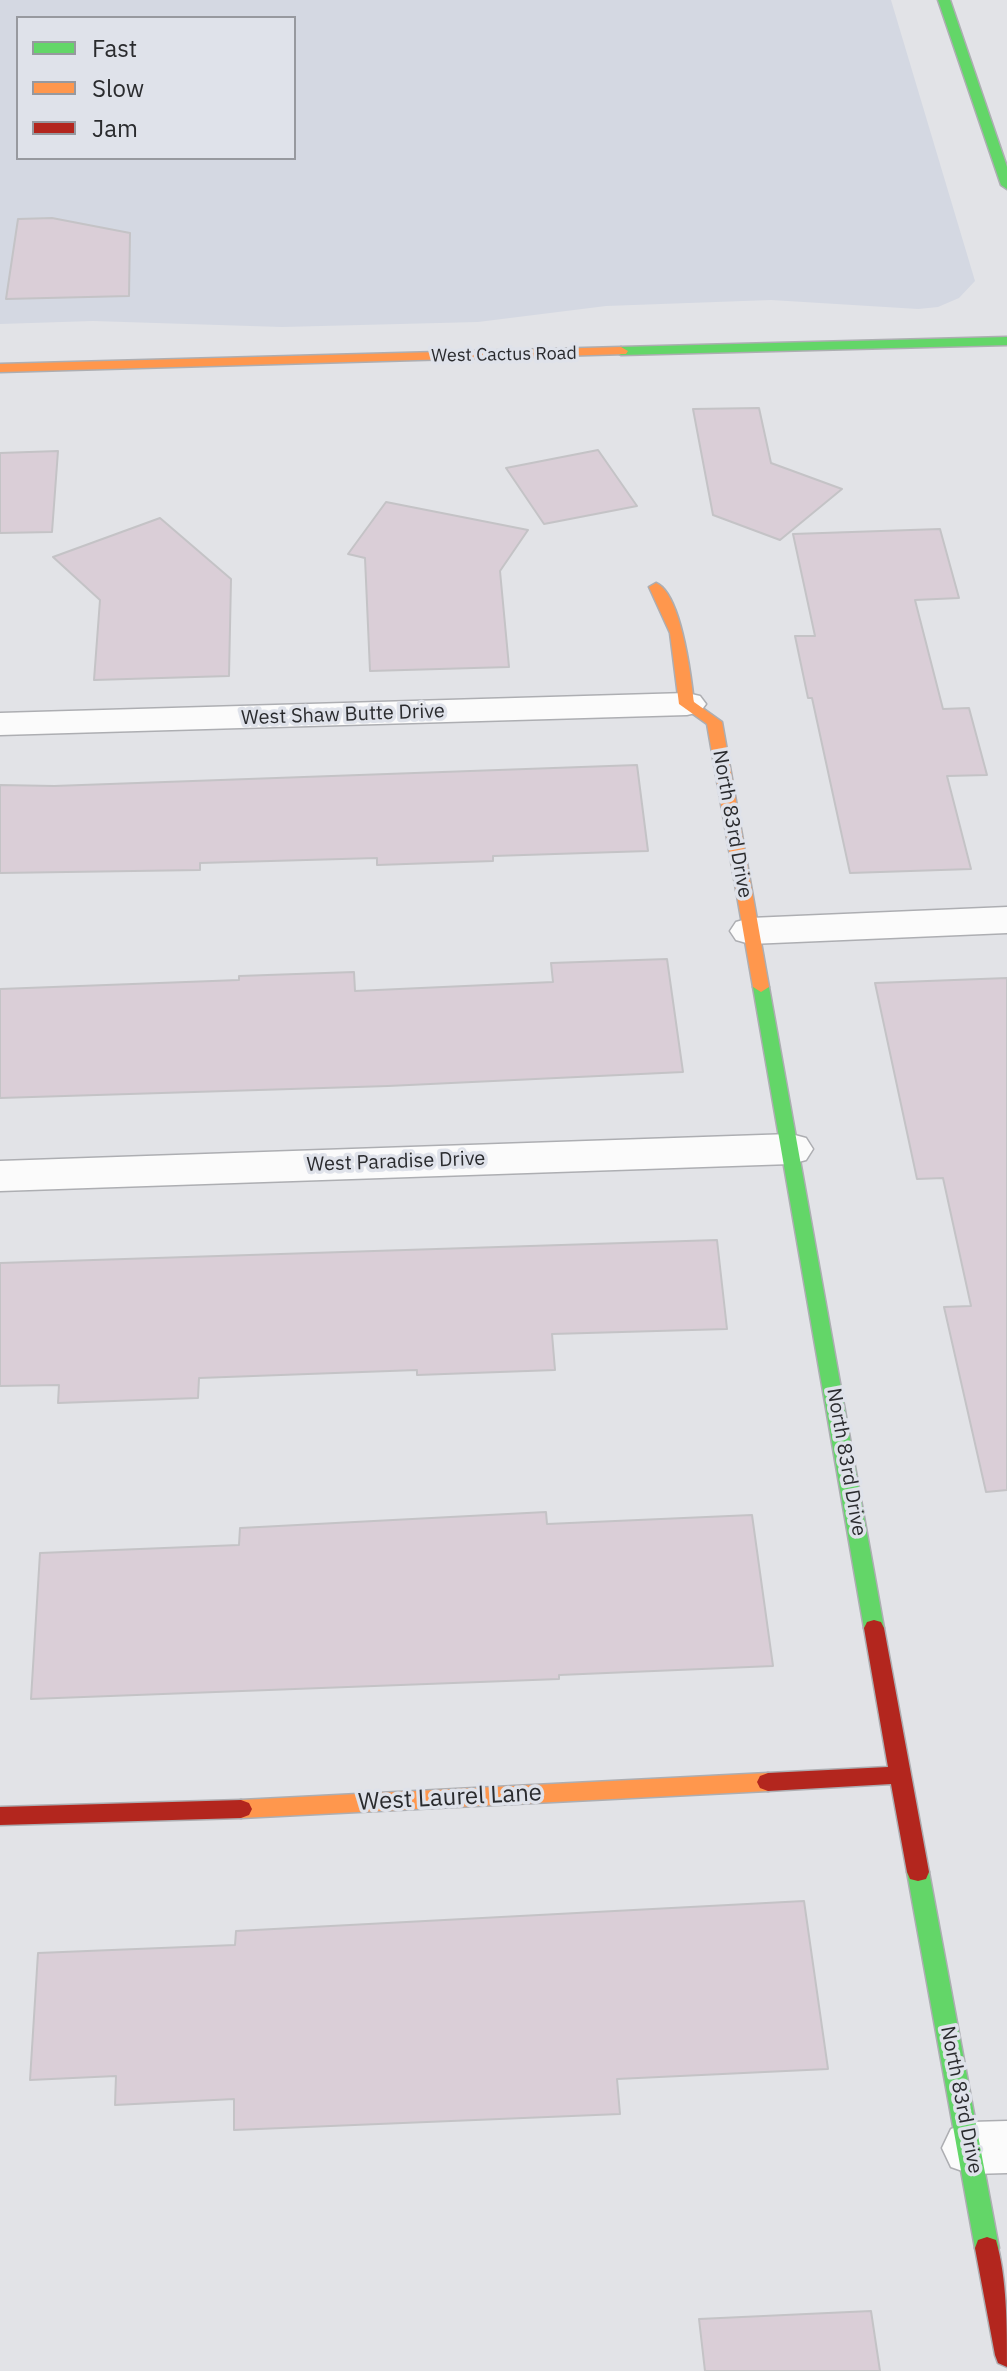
<!DOCTYPE html>
<style>
body{margin:0}
#map{position:relative;width:1007px;height:2371px;overflow:hidden;background:#e2e3e7;font-family:"IBM Plex Sans",sans-serif}
canvas{display:block}
.legend{position:absolute;left:16px;top:16px;width:280px;height:144px;box-sizing:border-box;background:#dfe2ea;border:2px solid #97999f;margin:0;padding:10px 14px;list-style:none;font-size:24px;color:#2a2b2e}
.legend li{display:flex;align-items:center;gap:16px;height:40px}
.legend b{width:40px;border:2px solid #97999f}
</style>
<div id="map">
<canvas width="1007" height="2371"></canvas>
<ul class="legend">
<li><b style="height:10px;background:#63d668"></b>Fast</li>
<li><b style="height:10px;background:#ff974d"></b>Slow</li>
<li><b style="height:10px;background:#b3261e"></b>Jam</li>
</ul>
</div>
<script>
const g = document.querySelector('canvas').getContext('2d');
g.lineJoin = 'round';
function fillPath(path, color) { g.fillStyle = color; g.fill(path, 'evenodd'); }
function trace(path, color, width, dash) { g.strokeStyle = color; g.lineWidth = width; g.lineCap = dash ? 'butt' : 'round'; g.setLineDash(dash || []); g.stroke(path); }
function write(font, color, halo, rows, align = 'center') {
  g.font = font + ' "IBM Plex Sans",sans-serif'; g.lineWidth = 7; g.setLineDash([]); g.textBaseline = 'middle'; g.strokeStyle = halo; g.fillStyle = color; for (const [text, x, y, turn = 0] of rows) {
    g.save(); g.translate(x, y); g.rotate((+turn || 0) * Math.PI / 180); g.textAlign = isNaN(turn) ? turn : align; if (halo) g.strokeText(text, 0, 0); g.fillText(text, 0, 0); g.restore();
  }
}
fillPath(new Path2D(`
 M0 0H891L975 281 959 298 938 307 918 309 771 300 606 306 478 322 282 327 93 321 0 324ZM18 18H294V158H18Z`), '#d4d8e2');
const building = new Path2D(`
 M52 218 130 233 129 296 6 299 18 219Z
 M759 408 771 463 842 489 780 540 713 515 693 409Z
 M598 450 637 506 544 524 506 468Z
 M58 451 52 532 0 533V453Z
 M386 502 528 530 500 571 509 667 370 671 365 558 348 554Z
 M160 518 231 579 229 676 94 680 100 600 53 557Z
 M940 529 959 598 915 600 943 709 969 708 987 775 947 776 971 869 850 873 812 698H808L795 636H815L793 534Z
 M637 765 648 851 493 856V861L377 865V858L200 863V870L0 873V785L54 786Z
 M667 959 683 1072 388 1086 0 1098V989L239 980V976L354 972 355 991 553 982 551 963Z
 M1007 978V1490L986 1492 944 1307 971 1306 943 1178 917 1179 875 983Z
 M717 1240 727 1329 552 1334 555 1370 417 1375V1370L199 1378 198 1398 58 1403 59 1385 0 1386V1263Z
 M546 1512 547 1524 752 1515 773 1666 559 1675V1679L31 1699 40 1553 239 1545 240 1528Z
 M804 1901 828 2069 617 2079 620 2114 234 2130V2099L115 2105 116 2076 30 2080 38 1953 235 1945 236 1931Z
 M871 2311 880 2371H705L699 2319Z`);
fillPath(building, '#daced7');
trace(building, '#c4c3c6', 2);
const street = new Path2D(`
 M687 693 700 696 706 704 700 712 687 715 0 735V713Z
 M1007 907V933L750 944 736 940 730 931 736 922 750 918Z
 M791 1134 806 1138 813 1149 806 1160 791 1164 0 1191V1161Z
 M1007 2121V2173L971 2174 951 2167 942 2148 951 2129 971 2122Z`);
const fast = new Path2D(`
 M938 0H950L1007 167V189L1001 185Z
 M1007 337V345L621 355 614 351 621 347Z
 M761 982 769 987 884 1628 881 1634 874 1636 867 1634 864 1628 753 987Z
 M918 1863 926 1865 929 1872 999 2248 996 2256 987 2259 978 2256 975 2248 907 1872 910 1865Z`);
const slow = new Path2D(`
 M621 347 628 351 626 354 0 372V364Z
 M656 583C681 593 691 676 694 702L722 722 769 987 761 992 753 987 707 724 679 704 670 633 649 587Z
 M768 1773 776 1776 779 1782 776 1788 768 1791 241 1818 233 1815 230 1809 233 1803 241 1800Z`);
const jam = new Path2D(`
 M874 1620 881 1622 884 1628 929 1872 926 1879 918 1881 910 1879 907 1872 891 1784 768 1791 760 1788 757 1782 760 1776 768 1773 888 1767 864 1628 867 1622Z
 M241 1800 249 1803 252 1809 249 1815 241 1818 0 1825V1807Z
 M987 2237 996 2240C1007 2279 1007 2326 1007 2367L998 2363 995 2355 975 2248 978 2240Z`);
trace(street, '#adaeb2', 3);
trace(fast, '#adaeb2', 3);
trace(slow, '#adaeb2', 3);
trace(jam, '#adaeb2', 3);
fillPath(street, '#fbfbfb');
fillPath(fast, '#63d668');
fillPath(slow, '#ff974d');
fillPath(jam, '#b3261e');
write('18px', '#2a2b2e', '#dfe2ea', [
 ["West Cactus Road",504,355,-1]
]);
write('20px', '#2a2b2e', '#dfe2ea', [
 ["West Shaw Butte Drive",343,715,-2],
 ["North 83rd Drive",732,824,80],
 ["West Paradise Drive",396,1162,-2],
 ["North 83rd Drive",846,1462,80],
 ["North 83rd Drive",961,2100,79]
]);
write('24px', '#2a2b2e', '#dfe2ea', [
 ["West Laurel Lane",450,1798,-3]
]);
</script>
